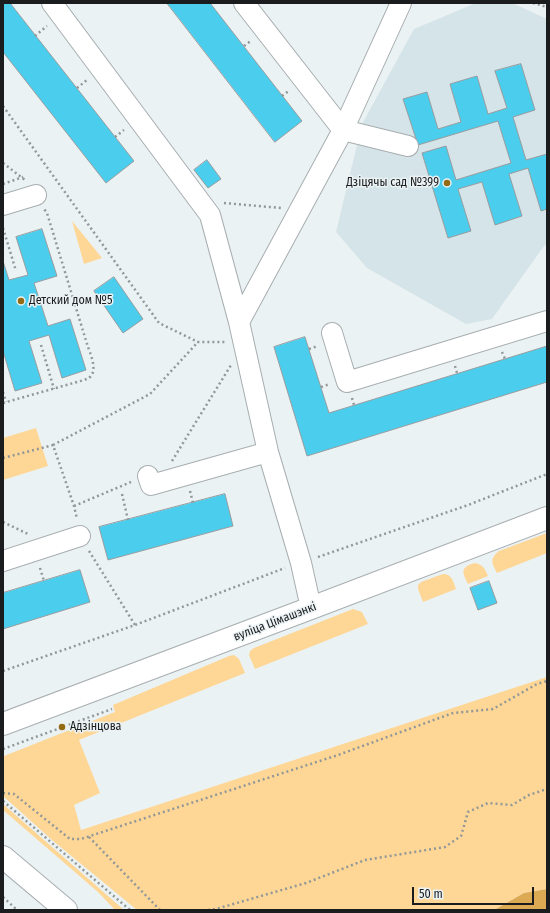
<!DOCTYPE html>
<meta charset="utf-8">
<style>
body{margin:0}
#map{position:relative;width:550px;height:913px;overflow:hidden;background:#ebf2f4;font-family:"Fira Sans Condensed",sans-serif}
canvas{display:block}
.frame{position:absolute;inset:0;border:4px solid #1a1c1d;pointer-events:none}
.scale{position:absolute;left:412px;top:887px;width:122px;height:18px;box-sizing:border-box;border:2px solid #1a1c1d;border-top:0;padding-left:5px;font-size:12px;line-height:14px;white-space:nowrap;color:#1a1c1d;-webkit-text-stroke:3px #ebf2f4;paint-order:stroke}
</style>
<div id="map">
<canvas width="550" height="913"></canvas>
<div class="frame"></div>
<div class="scale">50 m</div>
</div>
<script>
const g = document.querySelector('canvas').getContext('2d');
g.lineJoin = 'round';
function fillPath(path, color) { g.fillStyle = color; g.fill(path, 'evenodd'); }
function trace(path, color, width, dash) { g.strokeStyle = color; g.lineWidth = width; g.lineCap = dash ? 'butt' : 'round'; g.setLineDash(dash || []); g.stroke(path); }
function write(font, color, halo, rows, align = 'center') {
  g.font = font + ' "Fira Sans Condensed",sans-serif'; g.lineWidth = 3; g.setLineDash([]); g.textBaseline = 'middle'; g.strokeStyle = halo; g.fillStyle = color; for (const [text, x, y, turn = 0] of rows) {
    g.save(); g.translate(x, y); g.rotate((+turn || 0) * Math.PI / 180); g.textAlign = isNaN(turn) ? turn : align; if (halo) g.strokeText(text, 0, 0); g.fillText(text, 0, 0); g.restore();
  }
}
fillPath(new Path2D(`
 M476 3H512L547 19V245L544 246 492 319 466 324 367 268 336 232 362 124 414 29Z`), '#d5e4e8');
fillPath(new Path2D(`
 M72 221 102 258 84 264Z
 M36 428 48 466 3 480V438Z
 M547 533V553L497 573C492 563 489 559 499 551Z
 M474 563C483 564 485 569 488 576L468 584C462 572 460 568 474 563Z
 M443 574C452 574 453 581 456 589L423 602 418 589V585L421 582Z
 M353 609 362 612 368 624 255 669 249 655 250 651 254 648Z
 M234 655 239 659 245 673 79 740 100 793 74 805 81 830 547 677V889L524 893 494 910H137L52 840 3 796 4 756 115 712 113 705 229 656Z
 M3 804 124 910H115L98 892 3 810Z`), '#fed796');
fillPath(new Path2D(`
 M547 889V910H494L524 893Z`), '#dbaa53');
const building = new Path2D(`
 M3 3H10L134 161 106 183 3 52Z
 M167 3H210L302 121 275 142Z
 M521 64 535 110 513 117 526 160 547 154V209L541 211 528 168 509 174 522 216 495 225 482 182 458 189 471 231 448 238 422 153 446 146 456 180 511 163 498 121 418 145 403 99 427 92 438 129 461 122 450 84 477 76 488 114 507 108 495 71Z
 M207 160 221 179 208 188 194 170Z
 M42 229 57 276 34 283 48 326 70 319 86 370 62 378 49 335 29 341 42 383 15 391 3 351V261L9 280 28 275 16 237Z
 M114 277 143 319 123 333 94 291Z
 M305 337 329 413 547 346V382L307 456 274 347Z
 M225 494 233 526 108 560 99 527Z
 M80 570 90 602 3 629V593Z
 M489 581 497 603 478 610 470 588Z`);
fillPath(building, '#4bceed');
trace(building, '#979d9f', 1);
const minor = new Path2D(`
 M52 3 210 215 239 322 268 452 301 563 311 608
 M244 3 343 130 408 146
 M3 205 36 195
 M239 322 343 130 401 3
 M332 333 347 382 547 321
 M148 476 151 485 268 452
 M3 561 80 536`);
const major = new Path2D(`
 M3 724 311 608 547 518
 M3 857 66 910`);
trace(minor, '#a8aeb0', 22);
trace(major, '#a8aeb0', 24);
trace(new Path2D(`
 M533 3 547 7
 M35 36 47 26
 M244 46 252 40
 M77 88 87 80
 M282 96 290 90
 M3 106 159 323 198 342H225
 M115 137 124 130
 M3 163 25 180
 M3 184 23 177
 M224 203 281 208
 M3 228 16 271
 M41 345 54 389
 M309 349 318 346
 M502 352 505 359
 M455 366 457 373
 M321 387 330 384
 M3 392 6 402
 M352 398 354 405
 M3 403 84 380C86 379 88 379 90 377 98 370 90 353 87 344L47 213 44 209
 M53 445 150 394 198 342
 M3 458 53 445 74 506 77 519
 M172 461 231 365
 M190 491 193 503
 M122 494 128 520
 M74 506 131 482
 M3 522 28 534
 M89 551 135 625
 M318 557 468 505 547 474
 M40 568 44 581
 M3 671 135 625 285 568
 M3 749 112 709
 M3 793 14 794 70 839H81L338 755 453 713 493 709 537 684 547 681
 M3 801 130 910
 M89 837 160 910
 M3 897 17 910
 M208 910 216 909 306 883 365 860 445 847 461 836 468 812 488 803 512 805 529 795 547 789`), '#929798', 2.5, [2, 3]);
trace(minor, '#fff', 20);
trace(major, '#fff', 22);
for (const [x, y, r, color] of [
 [447,183,4,"#946b15"],
 [21,301,4,"#946b15"],
 [62,727,4,"#946b15"]
]) { const dot = new Path2D(); dot.arc(x, y, r, 0, 2 * Math.PI); g.fillStyle = color; g.fill(dot); trace(dot, '#ebf2f4', 1.5); }
write('12px', '#1a1c1d', '#ebf2f4', [
 ["Дзіцячы сад №399",439,183,"right"],
 ["Детский дом №5",29,301],
 ["Адзінцова",70,727]
], 'left');
write('12px', '#1a1c1d', '#ebf2f4', [
 ["вуліца Цімашэнкі",275,622,-21]
]);
</script>
